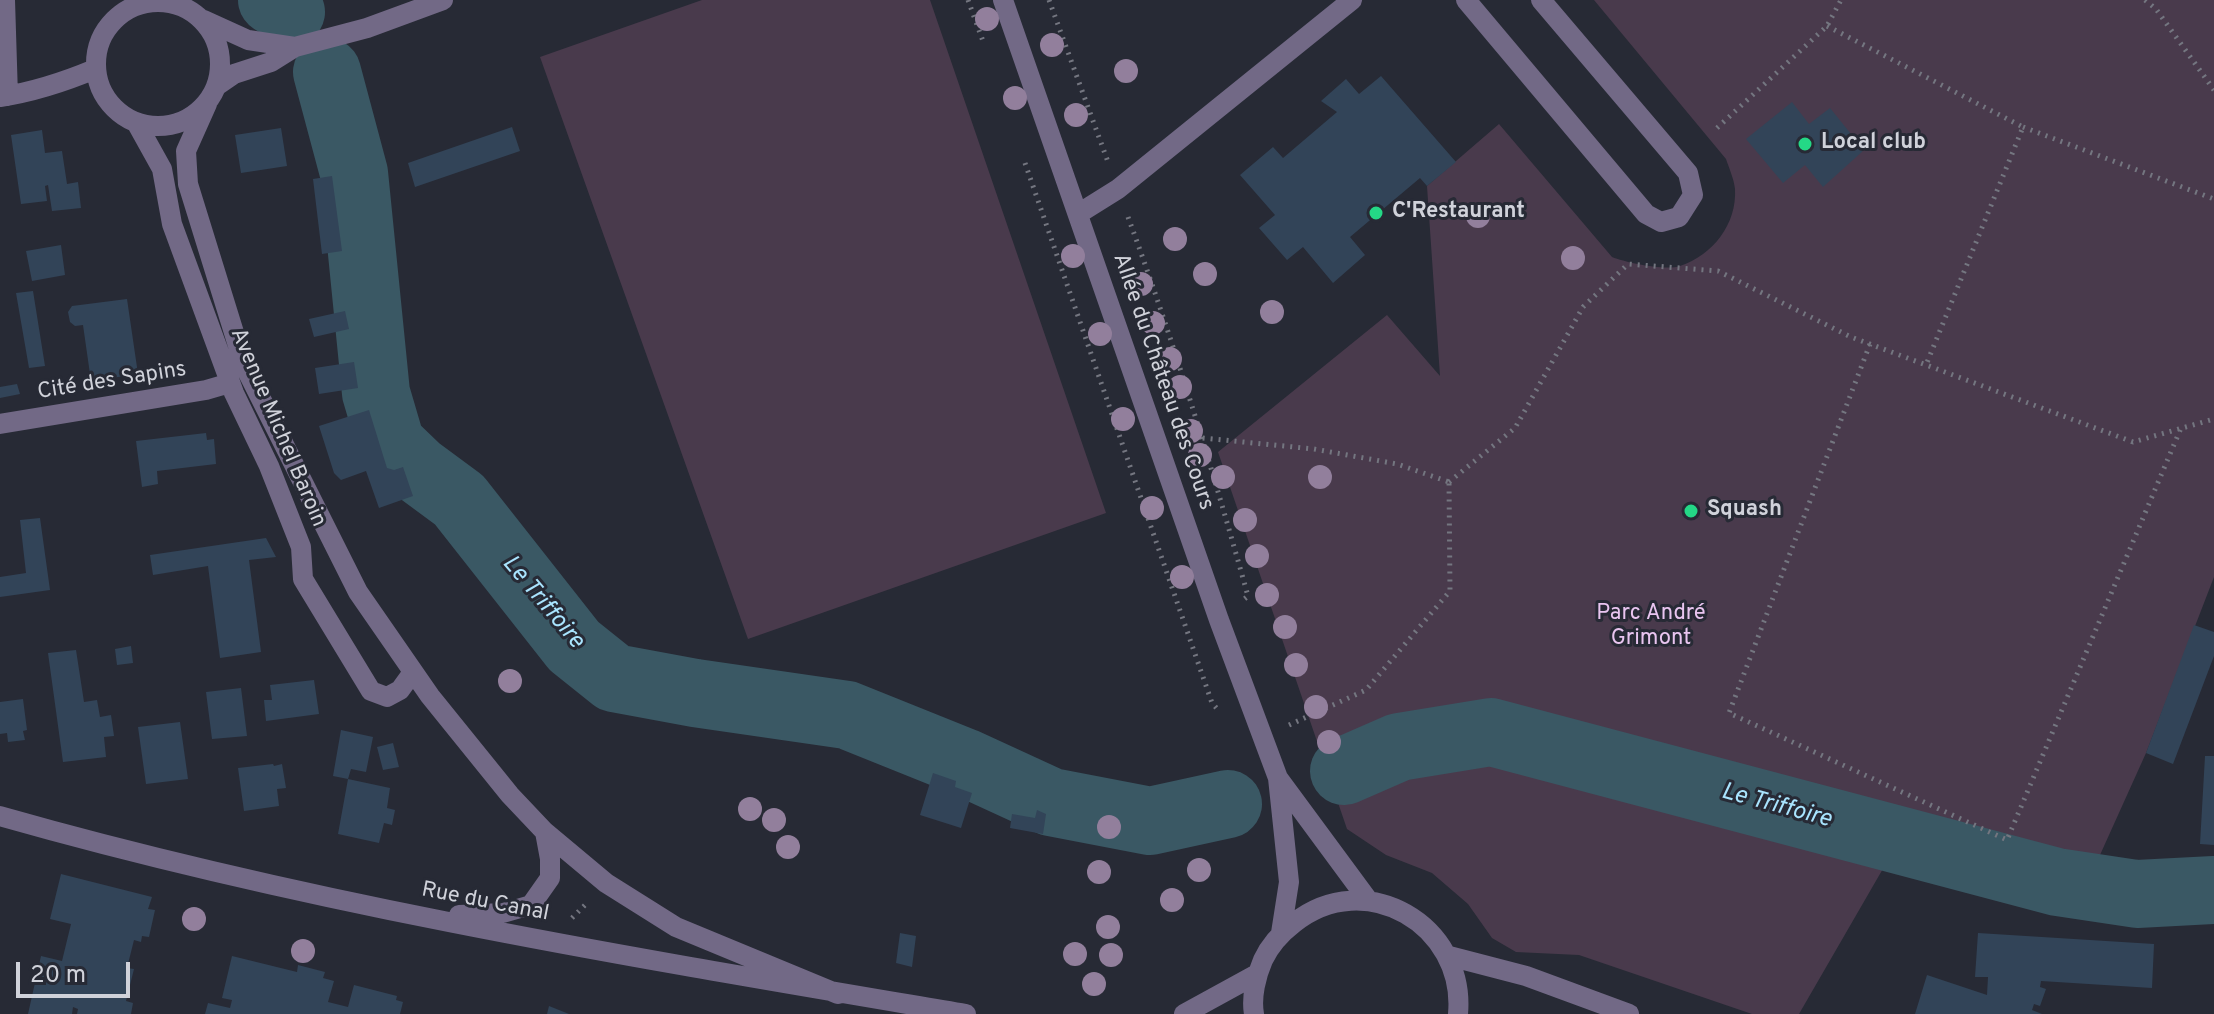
<!DOCTYPE html>
<meta charset="utf-8">
<style>
body{margin:0}
#map{position:relative;width:2214px;height:1014px;overflow:hidden;background:#272a35;font-family:Overpass,sans-serif}
canvas{display:block}
.scale{position:absolute;left:16px;top:962px;width:114px;height:36px;box-sizing:border-box;border:4px solid #d0d2da;border-top:0;padding-left:10px;font-size:24px;line-height:28px;white-space:nowrap;color:#d0d2da;-webkit-text-stroke:6px #272a35;paint-order:stroke}
</style>
<div id="map">
<canvas width="2214" height="1014"></canvas>
<div class="scale">20 m</div>
</div>
<script>
const g = document.querySelector('canvas').getContext('2d');
g.lineJoin = 'round';
function fillPath(path, color) { g.fillStyle = color; g.fill(path, 'evenodd'); }
function trace(path, color, width, dash) { g.strokeStyle = color; g.lineWidth = width; g.lineCap = dash ? 'butt' : 'round'; g.setLineDash(dash || []); g.stroke(path); }
function write(font, color, halo, rows, align = 'center') {
  g.font = font + ' Overpass,sans-serif'; g.lineWidth = 6; g.setLineDash([]); g.textBaseline = 'middle'; g.strokeStyle = halo; g.fillStyle = color; for (const [text, x, y, turn = 0] of rows) {
    g.save(); g.translate(x, y); g.rotate((+turn || 0) * Math.PI / 180); g.textAlign = isNaN(turn) ? turn : align; if (halo) g.strokeText(text, 0, 0); g.fillText(text, 0, 0); g.restore();
  }
}
fillPath(new Path2D(`
 M702 0H930L1106 513 748 639 540 57Z
 M1594 0H2214V577L2146 753 2086 886 1899 841 1799 1014H1752L1579 955 1516 952 1492 938 1468 904 1432 873 1386 855 1347 829 1218 452 1387 315 1440 376 1427 186 1499 124 1612 257C1627 263 1666 271 1680 266 1713 255 1737 224 1735 189 1734 179 1729 168 1726 159Z`), '#493a4c');
trace(new Path2D(`
 M272 0 291 12
 M327 72 354 173 376 393 391 444 417 469 459 500 574 646 614 678 695 693 847 715 964 762 1051 802 1150 821 1228 804
 M1344 771 1399 747 1491 732 2057 882 2137 894 2214 890`), '#3a5864', 68);
fillPath(new Path2D(`
 M1381 76 1456 162 1427 186 1420 178 1350 237 1365 255 1333 283 1303 247 1287 260 1259 228 1275 215 1240 175 1273 147 1283 158 1337 112 1321 101 1346 79 1359 94Z
 M1792 102 1809 124 1830 108 1864 150 1823 187 1805 165 1783 183 1746 139Z
 M512 127 520 151 415 187 408 163Z
 M281 128 287 166 241 173 235 135Z
 M42 130 45 153 62 151 67 184 78 182 81 208 52 211 48 185 45 186 47 201 21 204 11 135Z
 M332 176 342 251 322 254 313 179Z
 M61 245 65 275 32 281 26 251Z
 M33 291 45 366 29 368 16 293Z
 M127 299 138 374 91 381 83 325 75 326 70 322 68 312 72 306Z
 M345 311 349 329 314 337 309 319Z
 M354 362 358 388 319 394 315 368Z
 M17 384 20 394 0 398V387Z
 M369 410 387 468 394 470 403 467 413 496 379 508 366 471 341 480 334 473 319 426Z
 M206 433 207 440 214 439 216 464 157 471 158 484 142 487 136 441Z
 M40 518 50 590 0 597V577L26 573 20 520Z
 M266 538 276 557 249 560 261 652 220 658 208 566 153 575 150 555Z
 M2194 625 2214 632V656L2173 764 2146 753Z
 M131 646 133 663 117 665 115 649Z
 M76 650 84 702 97 700 100 717 111 715 114 736 104 737 106 757 63 762 48 653Z
 M314 680 319 714 266 721 264 700H272L270 685Z
 M241 688 247 736 212 739 206 692Z
 M23 699 27 730 23 731 25 740 8 742 7 733 0 734V702Z
 M180 722 188 779 146 784 138 727Z
 M341 730 373 737 366 772 351 769 348 779 390 788 387 808 395 810 392 825 384 823 379 843 338 834 348 779 333 776Z
 M393 743 399 767 383 770 377 747Z
 M2205 756H2214V845L2200 844Z
 M273 764 274 766 282 764 286 788 277 789 279 806 244 811 238 768Z
 M933 773 956 781 955 787 972 793 961 828 920 815Z
 M1037 810 1046 814 1043 834 1010 828 1012 814 1035 818Z
 M61 874 152 897 148 909 155 910 149 937 142 936 141 942 134 940 127 968 134 969 126 1001 133 1003 131 1014H77L78 1009 73 1007 72 1014H28L41 956 62 961 71 924 50 919Z
 M900 933 916 936 912 967 896 963Z
 M1978 933 2154 944 2152 988 2041 981 2040 987 2046 989 2040 1006 2034 1004 2032 1010 2042 1014H1915L1927 975 1987 995 1988 977H1975Z
 M232 956 297 972 298 965 325 972 323 978 334 981 328 1002 348 1007 354 985 397 996 396 1000 403 1002 400 1014H205L208 1003 230 1008 232 1000 222 998Z
 M549 1006 569 1014H547Z`), '#324458');
trace(new Path2D(`
 M968 0 984 44
 M1049 0 1108 162
 M2145 0 2156 9 2214 90
 M1827 26 2023 127 1926 365
 M2023 127 2214 199
 M1717 128 1827 26 1841 0
 M1025 163 1212 703 1219 711
 M1128 217C1174 342 1212 468 1248 596L1242 601
 M1870 344 1729 713 2007 840 2181 428
 M1187 439 1193 437 1314 449 1397 464 1449 482
 M1449 482 1515 428 1583 307 1628 264 1718 271 1851 337 2133 442 2214 419
 M1289 725 1366 690 1450 591 1449 482
 M572 918 588 902`), '#747680', 5, [2, 6]);
trace(new Path2D(`
 M5 0 8 96
 M1003 0 1219 620 1278 778 1289 882 1281 933
 M1466 0 1646 214 1661 222 1679 217 1693 195 1688 173 1541 0
 M96 64a62 62 0 1 1 124 0a62 62 0 1 1-124 0Z
 M204 20 248 40 295 47
 M218 85 234 74 271 62 295 47 367 28 443 0
 M0 97C33 92 64 82 95 69
 M207 104 186 151 188 184 244 365 358 592 430 696 510 795 545 832 606 883 676 927 838 994
 M137 124 162 169 172 224 234 393 269 466 301 547 303 579 371 691 387 697 400 690 413 672
 M1078 214 1118 189 1352 0
 M0 424 206 390 230 383
 M1278 778 1368 900
 M0 816C316 906 642 959 966 1014
 M459 915 503 913 531 905 550 878V859L545 832
 M1449 956 1526 976 1629 1014
 M1184 1014 1257 974
 M1254 1014C1251 997 1256 976 1263 960 1270 945 1281 933 1294 923 1365 866 1466 925 1458 1014`), '#726986', 20);
g.fillStyle = '#927f9c';
for (const [x, y] of [
 [987,19],
 [1052,45],
 [1126,71],
 [1015,98],
 [1076,115],
 [1478,216],
 [1175,239],
 [1073,256],
 [1573,258],
 [1205,274],
 [1141,284],
 [1272,312],
 [1153,323],
 [1100,334],
 [1170,359],
 [1180,387],
 [1123,419],
 [1191,431],
 [1200,455],
 [1223,477],
 [1320,477],
 [1152,508],
 [1245,520],
 [1257,556],
 [1182,577],
 [1267,595],
 [1285,627],
 [1296,665],
 [510,681],
 [1316,707],
 [1329,742],
 [750,809],
 [774,820],
 [1109,827],
 [788,847],
 [1199,870],
 [1099,872],
 [1172,900],
 [194,919],
 [1108,927],
 [303,951],
 [1075,954],
 [1111,955],
 [1094,984]
]) { g.beginPath(); g.arc(x, y, 12, 0, 2 * Math.PI); g.fill(); }
for (const [x, y, r, color] of [
 [1805,144,8,"#24d886"],
 [1376,213,8,"#24d886"],
 [1691,511,8,"#24d886"]
]) { const dot = new Path2D(); dot.arc(x, y, r, 0, 2 * Math.PI); g.fillStyle = color; g.fill(dot); trace(dot, '#272a35', 3); }
write('bold 22px', '#d0d2da', '#272a35', [
 ["Local club",1821,144],
 ["C'Restaurant",1392,213],
 ["Squash",1707,511]
], 'left');
write('22px', '#d0d2da', '#272a35', [
 ["Cité des Sapins",112,382,-9],
 ["Allée du Château des Cours",1162,382,71],
 ["Avenue Michel Baroin",277,428,67],
 ["Rue du Canal",485,903,11]
]);
write('22px', '#e9c5f0', '#272a35', [
 ["Parc André",1651,615],
 ["Grimont",1651,640]
]);
write('italic 24px', '#a9e4fe', '#272a35', [
 ["Le Triffoire",542,603,50],
 ["Le Triffoire",1776,807,15]
]);
</script>
